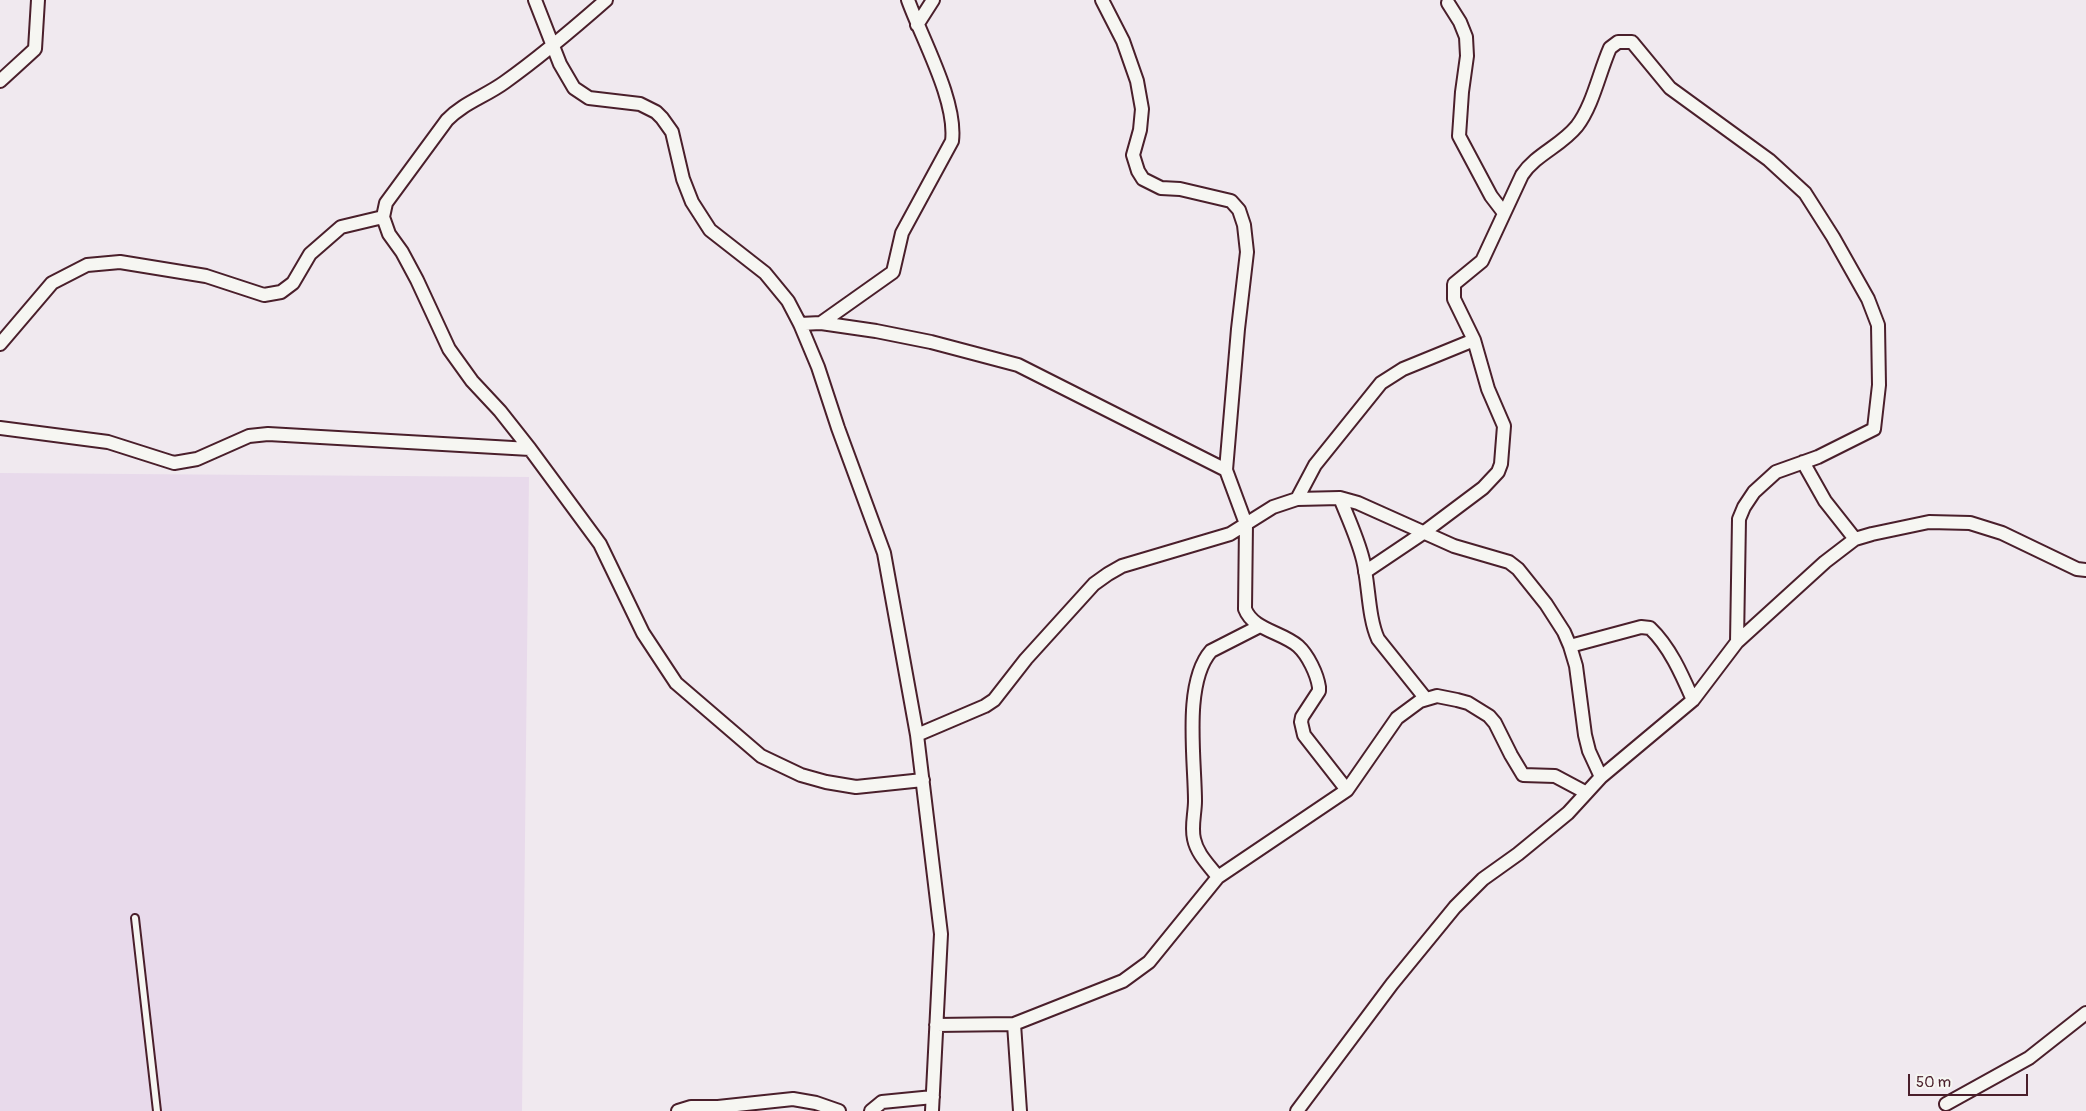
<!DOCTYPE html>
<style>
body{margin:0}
#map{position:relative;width:2086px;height:1111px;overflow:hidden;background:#f0e9ef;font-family:Pangolin,sans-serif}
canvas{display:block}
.scale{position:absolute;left:1908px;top:1074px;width:120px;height:22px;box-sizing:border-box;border:2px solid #4a1f2b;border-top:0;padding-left:6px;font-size:15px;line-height:18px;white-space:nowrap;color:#4a1f2b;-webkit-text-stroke:4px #f6f6f2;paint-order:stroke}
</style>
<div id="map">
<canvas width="2086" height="1111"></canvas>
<div class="scale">50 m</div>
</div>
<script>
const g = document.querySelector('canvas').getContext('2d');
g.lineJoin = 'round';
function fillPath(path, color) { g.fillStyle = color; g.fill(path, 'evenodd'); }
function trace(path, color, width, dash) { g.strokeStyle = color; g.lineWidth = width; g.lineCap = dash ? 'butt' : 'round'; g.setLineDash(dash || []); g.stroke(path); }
fillPath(new Path2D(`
 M0 473 529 477 522 1111H0Z`), '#e8daeb');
const service = new Path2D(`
 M135 918 157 1111`);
const minor = new Path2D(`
 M535 0 560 64 574 88 589 98 640 104 656 112 662 118 672 132 683 179 692 202 710 230 765 273 788 301 800 324 818 367 838 428 884 553 917 735 941 934 932 1111
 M606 0C573 29 540 57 505 82 486 96 463 103 447 120L386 203 383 217 389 234 402 252 417 280 449 349 472 381 500 411 530 449 600 544 643 633 676 683 761 756 801 775 826 782 856 787 923 780
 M1102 0 1123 41 1137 81 1142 109 1140 130 1133 155 1138 171 1143 179 1161 188 1180 189 1231 201 1239 210 1244 225 1247 252 1238 329 1226 470 1246 524 1245 609C1253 630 1282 632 1298 646 1308 655 1317 674 1319 687V691L1302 717 1301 722 1304 735 1347 790
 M1448 3 1460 22 1466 37 1467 56 1462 92 1459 136 1491 196 1504 213
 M917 25 933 0
 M0 81 35 49 38 0
 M821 323 893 272 902 233 952 141C957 101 922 39 908 0
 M800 324 821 323 876 331 931 342 1018 365 1226 470
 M0 344 52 283 87 265 120 262 206 276 264 295 281 292 293 283 310 254 341 227 383 217
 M0 428 108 442 174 463 197 459 249 436 268 434 530 449
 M1803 462 1825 501 1855 539
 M1340 498C1348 518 1358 539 1363 560 1369 584 1368 617 1378 639L1426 699
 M1297 499 1315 465 1381 383 1403 369 1474 340
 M1365 572 1423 533 1483 488 1498 472 1501 464 1504 426 1488 389 1474 340 1454 299V284L1482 261 1522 175C1536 154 1561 146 1577 126 1593 105 1599 73 1610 48L1618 42H1632L1670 88 1769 160 1805 193 1833 237 1868 299 1878 325 1879 385 1874 429 1818 457 1776 472 1754 492 1744 507 1739 519 1737 642
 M1570 646 1641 627 1650 628C1670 647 1682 675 1693 700
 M917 735 985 706 994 700 1026 659 1094 584 1108 574 1122 566 1230 534 1273 507 1297 499 1340 498 1358 503 1454 546 1509 562 1518 569 1546 604 1564 632 1570 646 1576 666 1585 735 1589 751 1601 777
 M1218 877C1209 865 1197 854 1194 839 1191 827 1195 813 1195 801 1195 760 1183 683 1211 651L1260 626
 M1014 1024 1020 1111
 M936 1025 1014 1024 1123 981 1149 962 1218 877 1347 790 1397 718 1420 701 1437 696 1457 700 1468 703 1489 716 1495 723 1511 755 1523 775 1555 776 1585 792
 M1946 1104 2029 1058 2086 1013
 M678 1111 691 1107H718L793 1099 816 1103 839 1111
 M871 1111 882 1102 933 1097
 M1297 1111 1392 984 1455 907 1483 879 1518 854 1568 813 1601 777 1693 700 1737 642 1825 562 1855 539 1872 534 1929 522 1970 523 2002 533 2077 569 2086 570`);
trace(service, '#4a1f2b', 10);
trace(minor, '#4a1f2b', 16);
trace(service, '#f6f6f2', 6);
trace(minor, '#f6f6f2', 12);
</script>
